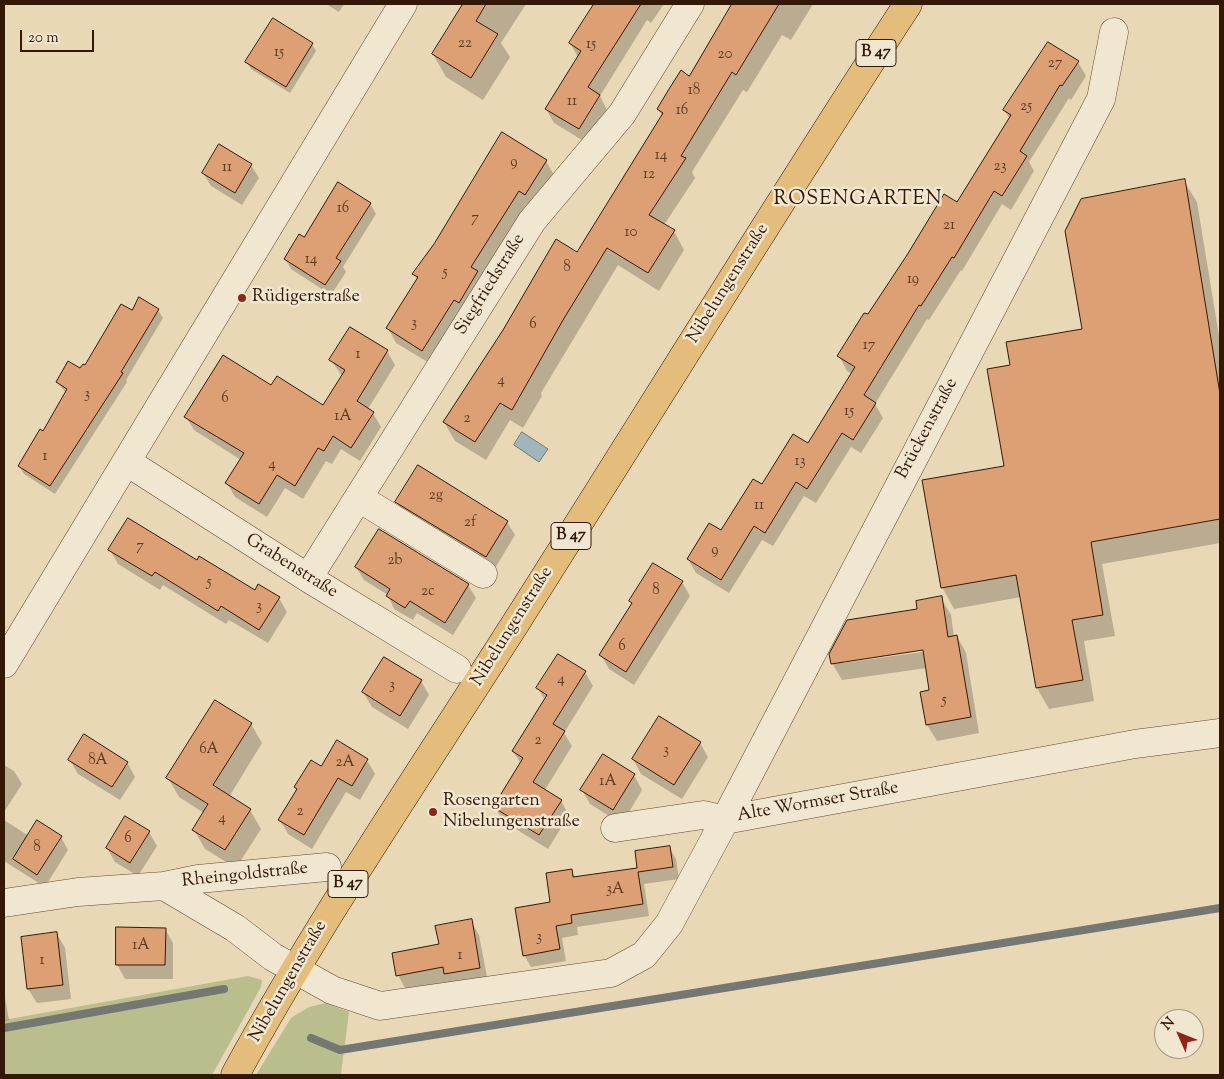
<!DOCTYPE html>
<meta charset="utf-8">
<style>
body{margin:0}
#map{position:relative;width:1224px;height:1079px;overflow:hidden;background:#e9d8b6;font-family:"Sorts Mill Goudy",serif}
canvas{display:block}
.frame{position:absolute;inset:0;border:5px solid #331905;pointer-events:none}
.north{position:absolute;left:1154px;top:1009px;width:50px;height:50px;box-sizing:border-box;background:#f1e6d0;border:1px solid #a5947f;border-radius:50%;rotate:314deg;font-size:14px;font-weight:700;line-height:20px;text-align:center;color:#331905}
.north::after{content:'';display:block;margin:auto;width:18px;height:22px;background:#8f2418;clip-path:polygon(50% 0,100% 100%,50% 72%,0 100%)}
.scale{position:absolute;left:20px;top:30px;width:74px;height:22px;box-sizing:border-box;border:2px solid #331905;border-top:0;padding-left:6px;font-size:15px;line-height:18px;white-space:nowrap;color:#331905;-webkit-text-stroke:4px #f1e6d0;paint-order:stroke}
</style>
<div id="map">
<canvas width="1224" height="1079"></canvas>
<div class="frame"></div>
<div class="north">N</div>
<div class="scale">20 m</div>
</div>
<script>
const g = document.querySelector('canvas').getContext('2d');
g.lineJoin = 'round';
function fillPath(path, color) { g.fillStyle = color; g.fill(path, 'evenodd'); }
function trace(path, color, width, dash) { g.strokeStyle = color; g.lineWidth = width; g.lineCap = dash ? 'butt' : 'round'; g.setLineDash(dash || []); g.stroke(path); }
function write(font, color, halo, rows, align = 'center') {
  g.font = font + ' "Sorts Mill Goudy",serif'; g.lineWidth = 5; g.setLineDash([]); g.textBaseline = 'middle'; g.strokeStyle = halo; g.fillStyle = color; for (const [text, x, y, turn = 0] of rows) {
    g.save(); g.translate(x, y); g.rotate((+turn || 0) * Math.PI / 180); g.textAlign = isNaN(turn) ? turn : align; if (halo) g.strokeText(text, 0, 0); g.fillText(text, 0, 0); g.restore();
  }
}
fillPath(new Path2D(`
 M248 976 262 980 261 987 212 1075H4V1020Z
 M326 1003 349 1012 341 1074 256 1075 291 1018 309 1007Z`), '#b9be8c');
const water = new Path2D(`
 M522 432 548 449 539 462 514 445Z`);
fillPath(water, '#9fb6bb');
trace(water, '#747772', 1);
fillPath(new Path2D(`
 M326 4H344L339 12Z
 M463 4H526L501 43 510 57 483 100 446 77 433 54Z
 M596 4H664L651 23 647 20 600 96 607 110 587 143 554 123 546 109 578 57 570 43Z
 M734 4H813L791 40 782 35 747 92 743 90 692 172 695 178 664 225 674 231 684 250 659 291 618 265 541 393 542 396 523 428 510 420 486 460 455 441 444 422 578 254 663 117 658 109 690 77Z
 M273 20 312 44 316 51 290 93 251 69 247 62Z
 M1078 62 1086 76 1071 100 1069 98 1029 162 1034 171 1011 210 1002 204 962 271 961 270 929 320 927 319 875 404 883 418 861 453 851 447 816 503 804 496 773 546 762 540 729 593 696 573 688 559 722 532 762 486 808 445 852 374 847 371 839 356 957 204 1010 119 1004 110Z
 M546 161 554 175 534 208 527 204 431 364 396 343 388 328 418 281 414 274 435 244Z
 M251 165 259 178 242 205 211 186 203 173Z
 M1184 181 1197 202 1220 342V543L1102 564 1115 636 1084 641 1094 701 1049 709 1037 688 1021 597 954 609 942 587 1005 467 1011 366 1083 330Z
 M370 203 376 214 343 267 346 272 331 295 291 269 285 259 304 239Z
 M158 310 163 318 126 380 127 382 55 494 24 474 19 466 44 432 66 393 57 382 86 367 132 312Z
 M387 351 395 365 368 409 373 413 381 427 360 461 341 449 332 464 326 461 303 499 285 488 267 517 235 497 227 483 241 460 194 430 186 417 272 387 323 406 342 376 331 360Z
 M397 502 507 522 515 535 494 570 405 516Z
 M110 550 197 562 255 592 279 598 287 612 268 643 229 620 226 624 163 585 160 590 118 564Z
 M356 567 468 585 476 598 453 635 417 613 413 620 394 609 388 595 364 580Z
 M682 582 690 596 634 685 609 669 601 655 633 605 631 601Z
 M941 598 951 615 954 637 957 636 966 653 979 733 937 741 927 725 930 691 927 668 842 680 832 663ZM929 648V651L843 663V661Z
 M585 672 593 686 564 733 572 746 545 790 561 801 569 815 548 849 503 821 495 807 521 764 513 751 545 701 538 688Z
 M421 681 429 695 408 729 372 707 363 692Z
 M251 724 262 743 229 797 250 810 261 829 236 868 205 849 194 830 204 813 179 797 168 778Z
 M700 743 708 757 682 799 641 774 633 759Z
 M603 756 634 775 642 790 622 824 590 804 582 790Z
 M70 760 127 762 135 777 120 800 78 774Z
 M367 760 375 774 360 800 346 792 312 849 288 834 280 820 298 790 295 787 322 768Z
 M4 765 14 771 22 784 4 812Z
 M4 820 29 836 61 837 68 850 45 887 4 861Z
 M149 832 157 846 138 876 115 862 107 848Z
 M669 847 676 859 679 879 644 884 649 916 577 927 578 935 562 938 566 961 531 967 524 955 571 870 576 878 639 869Z
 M471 921 479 935 488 982 454 988 450 982 406 990 398 975Z
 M165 929 173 943V979H125L117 964Z
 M57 934 65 948 71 999 37 1003 28 989Z
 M4 992 9 1020 4 1021Z`), '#0003');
trace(new Path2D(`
 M4 1028 224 989
 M311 1038 340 1050 1220 908`), '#747772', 8);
const building = new Path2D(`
 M463 4H486L476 21 498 34 471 78 432 54Z
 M594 4H641L588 87 600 95 579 129 545 109 581 51 569 43Z
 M732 4H779L736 75 732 72 681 156 686 158 649 215 675 230 648 273 607 248 563 320 512 410 500 403 475 442 443 422 503 330 556 239 577 252 663 113 657 109 669 89 681 70 689 76Z
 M273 18 313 43 286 87 245 62Z
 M1048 42 1079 61 1062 86 1060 85 1020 151 1027 156 1002 196 994 191 954 258 952 257 921 306 919 305 864 395 876 403 853 440 842 433 807 489 796 482 765 533 754 526 721 580 687 559 709 523 721 530 753 479 762 484 793 434 808 443 855 367 837 356 864 313 868 314 907 255 944 194 957 202 1011 115 1003 110Z
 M502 132 547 160 525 195 519 191 471 267 478 271 459 303 454 300 422 351 386 328 418 277 412 274 434 244Z
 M219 144 252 164 235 193 202 173Z
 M1185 179 1220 394V519L1091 542 1103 615 1072 620 1083 680 1036 688 1016 575 941 588 922 480 1004 466 987 369 1010 365 1006 342 1082 329 1065 231 1081 199Z
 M338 182 371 203 336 258 341 261 325 285 284 259 299 234 304 237Z
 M139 297 159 309 121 372 123 373 50 486 18 466 40 429 43 431 67 389 56 382 68 361 80 368 83 364 85 365 121 304 132 310Z
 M350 327 388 350 357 401 374 412 351 448 333 436 324 451 318 448 295 486 277 475 259 504 225 483 244 453 184 417 223 355 271 385 277 376 323 405 345 370 329 360Z
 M418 465 508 521 486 557 395 502Z
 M128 518 197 560 199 556 255 590 258 584 280 597 259 630 221 606 218 611 155 572 152 576 108 550Z
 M379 529 469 584 445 623 410 601 405 608 386 596 390 589 355 567Z
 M653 563 683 581 626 672 599 655 632 603 629 601Z
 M942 596 948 637 957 635 971 717 926 725 920 692 929 690 923 650 831 664 829 654 847 620 917 609 916 601Z
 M558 654 586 671 553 724 565 731 533 782 562 800 539 835 493 807 523 758 512 751 547 695 536 688Z
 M384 657 422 680 400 716 362 692Z
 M215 700 252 723 213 785 251 809 225 850 192 830 208 804 166 778Z
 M659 716 701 742 674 785 632 759Z
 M84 734 128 762 112 787 68 760Z
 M337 740 368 759 352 786 338 778 304 835 278 820 297 789 294 787 311 760 321 766Z
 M603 754 635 774 613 810 580 790Z
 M125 816 150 831 130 863 106 848Z
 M37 820 62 836 37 875 13 859Z
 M670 846 673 867 638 872 643 904 571 915 572 923 556 926 560 949 523 956 515 908 550 902 546 873 572 869 573 877 637 868 635 851Z
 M472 919 480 968 444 974 443 967 396 976 392 953 439 944 435 926Z
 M116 927 166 928 165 965H116Z
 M57 932 63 985 27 989 21 937Z`);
fillPath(building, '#dca074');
trace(building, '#331905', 1);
const minor = new Path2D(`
 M127 462 308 578 457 669
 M359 498 483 574
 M308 578 532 221 622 114 690 4
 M4 664 403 4
 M615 828 703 815 725 820 1101 99 1114 32
 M164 886 235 928 273 957 332 990 380 1006 611 973 644 955 669 924 725 820 1135 744 1220 733
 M4 903 78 892 164 886 198 879 327 867`);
const major = new Path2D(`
 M235 1075C320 919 421 772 517 621 647 416 775 208 908 4`);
trace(minor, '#604931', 29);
trace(major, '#331905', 29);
trace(minor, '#f1e6d0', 28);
trace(major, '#e4bc7b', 28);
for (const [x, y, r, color] of [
 [242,298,5,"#8f2418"],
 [433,812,5,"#8f2418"]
]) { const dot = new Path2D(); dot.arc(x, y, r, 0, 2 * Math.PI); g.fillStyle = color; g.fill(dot); trace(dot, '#f1e6d0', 2); }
write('15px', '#5d3b21', null, [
 ["22",465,44],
 ["15",591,45],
 ["15",279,53],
 ["20",725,55],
 ["27",1055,64],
 ["18",694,91],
 ["11",572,102],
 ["25",1026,107],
 ["16",682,111],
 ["14",661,156],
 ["9",514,163],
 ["23",1000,167],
 ["11",227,168],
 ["12",649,175],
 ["16",343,209],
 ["7",475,219],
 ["21",949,226],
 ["10",631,233],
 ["14",311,260],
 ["8",567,268],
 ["5",445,273],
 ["19",913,280],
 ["3",414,324],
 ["6",533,325],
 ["17",869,346],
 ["1",358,355],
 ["4",501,381],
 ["3",87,395],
 ["6",225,399],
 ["15",849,412],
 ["1A",343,417],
 ["2",467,419],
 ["1",45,457],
 ["13",800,462],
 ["4",272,465],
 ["2g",436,496],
 ["11",759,506],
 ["2f",470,523],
 ["7",140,547],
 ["9",715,551],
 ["2b",395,561],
 ["5",209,583],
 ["8",656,591],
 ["2c",428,592],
 ["3",259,607],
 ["6",622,647],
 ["4",561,680],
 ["3",392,686],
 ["5",944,701],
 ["2",538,741],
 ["6A",209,750],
 ["3",666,751],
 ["8A",98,761],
 ["2A",345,763],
 ["1A",608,782],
 ["2",300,812],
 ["4",222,819],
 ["6",128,839],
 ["8",37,848],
 ["3A",615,890],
 ["3",539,938],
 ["1A",141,946],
 ["1",460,956],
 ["1",42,961]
]);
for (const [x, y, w] of [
 [876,53,40],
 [571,536,40],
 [348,884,40]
]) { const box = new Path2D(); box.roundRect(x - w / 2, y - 13.5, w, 27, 4); g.fillStyle = '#f1e6d0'; g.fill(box); trace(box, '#331905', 1); }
write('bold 16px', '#331905', null, [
 ["B 47",876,53],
 ["B 47",571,536],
 ["B 47",348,884]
]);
write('18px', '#331905', '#f1e6d0', [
 ["Nibelungenstraße",729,284,-58],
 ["Siegfriedstraße",491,285,-58],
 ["Brückenstraße",928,429,-62],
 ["Grabenstraße",291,567,32],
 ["Nibelungenstraße",513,627,-58],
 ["Alte Wormser Straße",818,803,-10],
 ["Rheingoldstraße",245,876,-6],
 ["Nibelungenstraße",289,982,-60]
]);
write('18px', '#331905', '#f1e6d0', [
 ["Rüdigerstraße",252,298],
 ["Rosengarten",443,802],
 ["Nibelungenstraße",443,823]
], 'left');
g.letterSpacing = '1px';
write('20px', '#331905', '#f1e6d0', [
 ["ROSENGARTEN",858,201]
]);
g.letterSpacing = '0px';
</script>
